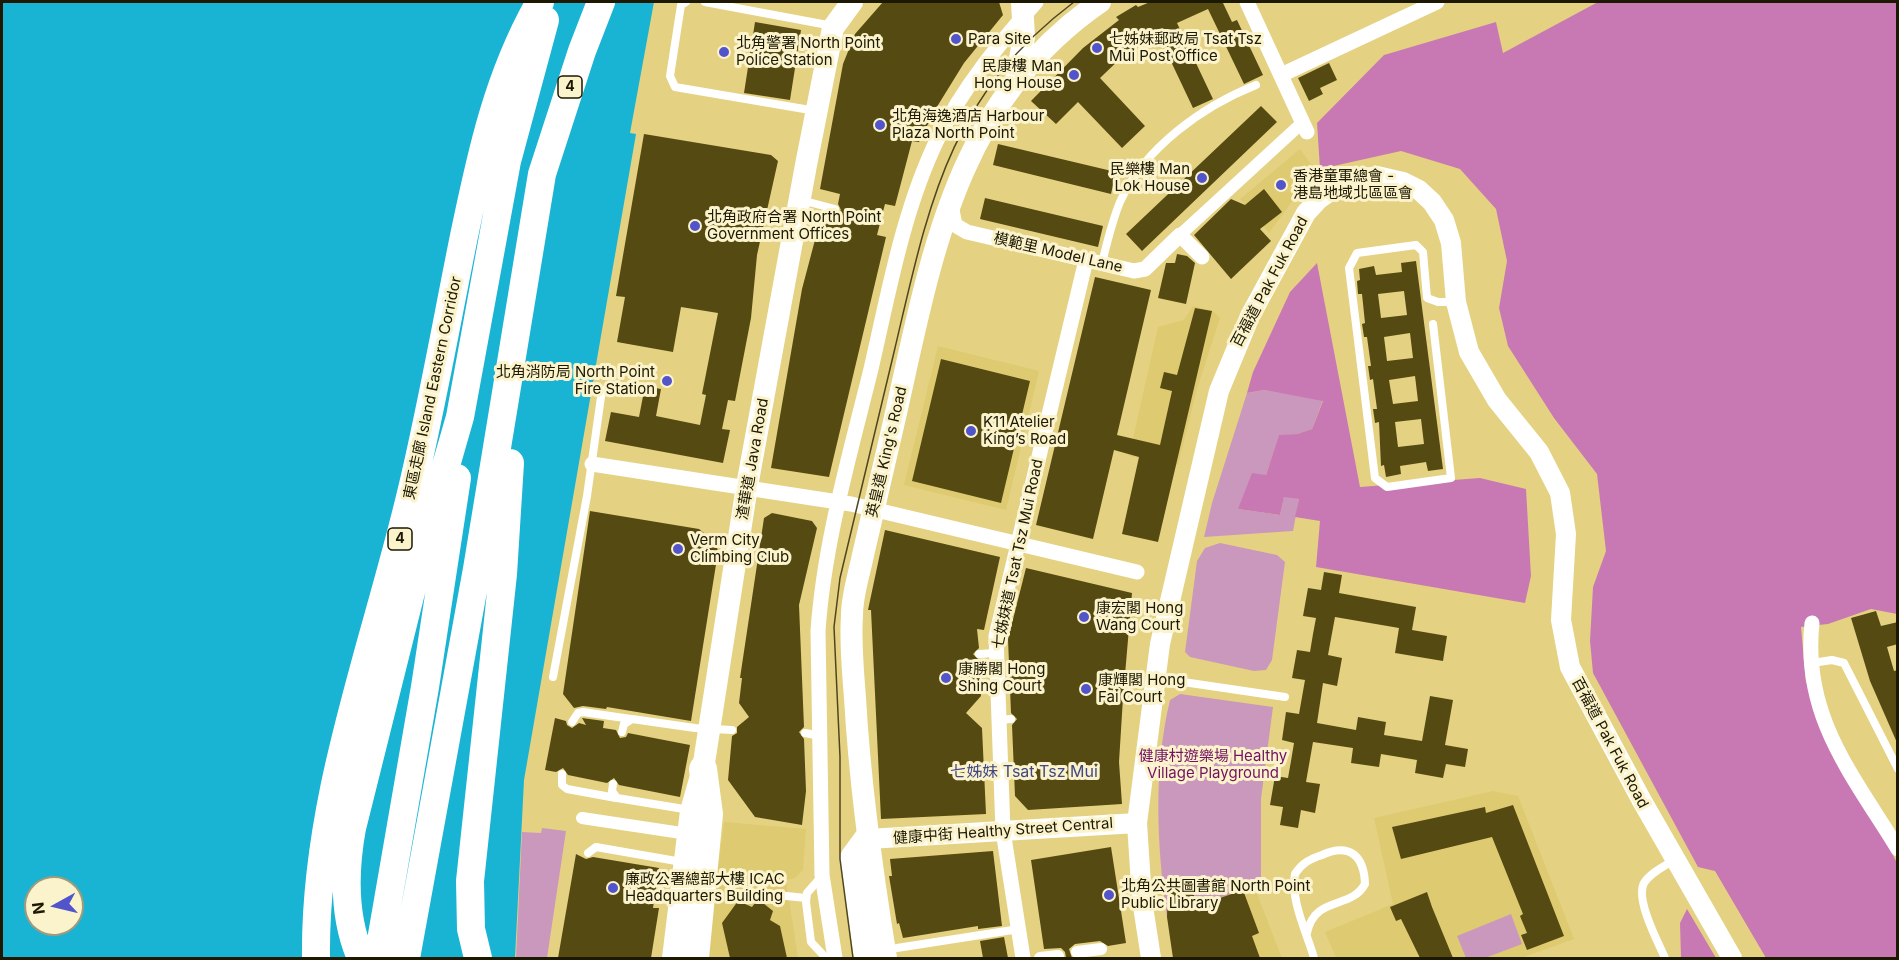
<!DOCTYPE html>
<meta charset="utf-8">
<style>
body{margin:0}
#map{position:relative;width:1899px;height:960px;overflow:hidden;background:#e4d282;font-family:Inter,sans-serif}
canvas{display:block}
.frame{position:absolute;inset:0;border:3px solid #1d1801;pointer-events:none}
.north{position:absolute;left:24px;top:876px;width:60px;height:60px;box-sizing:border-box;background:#fbf3cc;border:2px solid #a29b7b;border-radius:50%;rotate:262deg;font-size:16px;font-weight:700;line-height:24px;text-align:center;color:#1d1801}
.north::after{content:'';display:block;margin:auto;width:21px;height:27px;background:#5254cb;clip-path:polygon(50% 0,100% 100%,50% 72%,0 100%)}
</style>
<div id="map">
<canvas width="1899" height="960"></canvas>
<div class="frame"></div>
<div class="north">N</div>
</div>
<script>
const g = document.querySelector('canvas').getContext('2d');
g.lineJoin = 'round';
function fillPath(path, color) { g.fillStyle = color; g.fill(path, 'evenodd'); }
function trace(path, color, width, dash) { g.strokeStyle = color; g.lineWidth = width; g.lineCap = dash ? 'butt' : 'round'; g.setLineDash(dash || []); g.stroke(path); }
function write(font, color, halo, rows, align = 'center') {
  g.font = font + ' Inter,"Noto Sans TC",sans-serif'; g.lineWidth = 6; g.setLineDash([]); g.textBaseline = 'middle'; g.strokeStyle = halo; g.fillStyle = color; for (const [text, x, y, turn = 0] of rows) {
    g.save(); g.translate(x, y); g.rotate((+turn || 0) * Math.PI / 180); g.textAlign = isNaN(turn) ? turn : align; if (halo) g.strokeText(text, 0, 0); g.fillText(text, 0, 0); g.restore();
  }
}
fillPath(new Path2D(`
 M1300 149 1315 170 1269 233 1240 199Z
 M1193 306 1213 311 1220 318 1197 389 1178 465 1129 456 1158 327 1184 320Z
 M938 346 1039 371 1006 510 904 485Z
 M1493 791 1518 796 1574 939 1521 958H1336L1325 932 1393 904 1374 818Z
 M724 822 806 829 803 870 795 878 786 880 798 958H706Z
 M1254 886 1282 958H1173L1167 917Z`), '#deca71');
fillPath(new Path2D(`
 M1264 390 1323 400 1312 429 1297 434 1279 436 1266 475 1238 509 1280 515 1284 496 1299 499 1293 531 1204 537 1212 503 1247 393Z
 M1220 543 1277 555 1285 562 1272 660 1266 670 1254 671 1190 657 1185 652 1197 561 1205 548Z
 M1180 694 1273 707 1261 799V883L1167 917C1157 846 1153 771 1170 700Z
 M542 828 566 831 547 958H516L522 832 541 833Z
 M1511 914 1522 944 1485 958H1466L1457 936Z`), '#cb98bd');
fillPath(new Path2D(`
 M1598 2H1897V614L1871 609 1828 624 1801 627 1806 682 1811 694 1897 863V958H1766L1715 871 1698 867 1593 673 1590 641 1593 587 1606 551 1597 474 1554 418 1508 346 1499 308 1507 261 1496 209 1460 169 1401 151 1320 169 1317 123 1384 55 1496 22 1503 53Z
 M1317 263 1360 487 1480 478 1526 489 1531 576 1525 603 1316 567 1320 521 1295 517 1299 499 1284 497 1280 515 1238 509 1252 473 1266 475 1279 435 1297 434 1312 429 1323 401 1264 390 1247 393 1253 372 1290 292Z
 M1687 909 1716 958H1681L1680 923Z`), '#c879b4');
fillPath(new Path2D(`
 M2 2H654L630 133 636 134 524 780 515 958H2ZM36 888H72V924H36Z`), '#19b4d3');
fillPath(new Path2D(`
 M883 2H999L1003 15 964 63 935 110 919 142 912 141 895 206 885 204 877 235 886 237 829 477 771 468 802 289 820 221 832 224 835 215 841 210 838 204 840 194 820 189 843 64 855 34Z
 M1150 2H1226L1223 3 1232 22 1237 20 1263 75 1244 84 1208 9 1177 23 1213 99 1193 108 1157 32 1123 56 1100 78 1145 126 1122 148 1078 102 1056 124 1031 101 1083 48 1119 20 1116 17 1136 5 1138 7Z
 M755 22 801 30 790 100 744 93Z
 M1329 63 1337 80 1320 88 1323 94 1309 101 1298 78Z
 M1261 106 1277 122 1142 251 1126 234Z
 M644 134 771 155 778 161 757 255 751 318 735 401 728 400 722 429 730 430 723 463 605 441 611 412 639 417 645 386 661 389 656 416 700 425 706 395 702 394 718 313 681 307 673 352 617 342 625 297 616 296Z
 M998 144 1116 172 1111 194 993 165Z
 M1264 189 1282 212 1260 229 1271 241 1231 279 1194 235 1231 199 1245 205Z
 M985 198 1103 226 1098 247 980 219Z
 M1177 254 1187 256 1195 263 1186 304 1158 298 1166 263H1175Z
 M1416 261 1443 469 1428 471 1426 462 1400 466 1401 474 1386 477 1384 465 1381 466 1379 422 1375 423 1373 409H1377L1373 379 1370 380 1368 366H1371L1367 337H1364L1362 324 1365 323 1362 294H1358L1357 281 1360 280 1359 269 1374 266 1376 275 1402 272 1401 263ZM1404 291 1407 315 1381 318 1378 294ZM1410 333 1413 358 1387 361 1384 337ZM1415 376 1418 401 1393 404 1389 380ZM1421 419 1424 444 1398 447 1395 422Z
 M1095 277 1151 290 1117 435 1160 445 1172 391 1160 388 1164 372 1177 375 1195 308 1212 311 1158 542 1122 534 1139 457 1114 450 1093 539 1036 525Z
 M941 359 1030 381 1001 503 912 481Z
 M590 511 699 529 716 543 718 552 691 721 607 707 606 709 583 706 574 708 563 694Z
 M772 513 812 521 817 528 799 605 804 727 799 732 804 739 806 791 802 825 755 817 728 780 732 736 737 733V727L749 717 739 703 742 678H740L764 518Z
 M885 530 1000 557 984 630 977 629 979 648 973 654 979 660 981 696 966 713 982 728 986 814 881 819 871 610H868Z
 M1026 568 1132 593 1123 698 1119 762 1122 804 1028 810 1015 796 1012 725 1017 719 1011 713 1008 639Z
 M1324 572 1342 575 1339 593 1416 607 1412 630 1447 636 1443 661 1395 653 1399 628 1335 617 1328 655 1342 658 1337 686 1323 683 1317 723 1356 730 1358 717 1386 722 1384 735 1422 741 1430 696 1453 700 1445 745 1468 749 1465 767 1446 764 1443 778 1415 773 1417 760 1381 754 1379 767 1351 763 1353 748 1313 742 1306 782 1320 784 1315 813 1301 810 1298 828 1280 825 1283 807 1270 805 1275 776 1288 778 1291 761 1294 743 1282 740 1286 712 1299 714 1305 680 1292 678 1297 650 1310 652 1313 634 1316 618 1303 616 1308 588 1321 590Z
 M1876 611 1881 626 1898 622V644L1887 647 1894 671 1898 670V745L1870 681 1851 618Z
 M555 718 566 721 567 725 572 728 579 723 586 725 582 718 604 721 603 728 616 730 620 738 626 737 628 733 690 745 680 797 619 785 614 778 607 783 568 775 563 768 556 772 545 770Z
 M1513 805 1564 936 1527 950 1521 935 1527 933 1520 916 1523 914 1492 837 1401 859 1392 827 1485 807 1486 813Z
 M1111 847 1126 943 1108 946 1100 941 1075 944 1069 949 1072 958H1066L1065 952 1061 948 1044 949 1031 860Z
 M993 851 1002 926 978 929V926L903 938 899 923 897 924 889 876H892L890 859Z
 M576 854 586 859 593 857 659 868 653 908H659L651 958H558Z
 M1168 887H1194V907L1243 890 1259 933 1252 936 1260 958H1173L1167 917Z
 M1427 892 1432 907 1453 958H1420L1401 919 1396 921 1390 907Z
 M758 899 773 911 770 920 780 926 787 958H730L722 923 738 901 752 907Z
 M1004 937 1008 958H983L980 941Z`), '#564a13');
trace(new Path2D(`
 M686 2 681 5 670 76 675 87 816 111
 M705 2 833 26
 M801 200 835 209
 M1102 263C1107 243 1112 221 1120 202 1144 148 1203 106 1256 85
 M1433 324 1451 478 1387 487 1375 478 1349 268 1357 253 1416 245 1423 252 1427 298 1438 302H1454
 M979 654 995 653
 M1812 663 1832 660 1844 663 1898 769
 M553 677 587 496 602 390
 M1156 678 1285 697
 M998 720 1011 719
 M572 722 578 713 583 712 631 719
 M622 732 624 724 632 719 695 728 732 730
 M805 733 821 736
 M562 774V785L567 789 616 798
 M613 784 612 791 617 798 690 810
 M588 853 596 847 682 862
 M822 876 807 893 806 902 811 942 826 958
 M747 892 806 898
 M1307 933C1315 895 1351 910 1365 884 1364 855 1349 843 1322 855 1310 859 1302 863 1295 874 1290 900 1307 933 1314 958
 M897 948 1019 929
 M1665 958C1658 942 1635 899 1644 883 1650 873 1665 866 1674 860`), '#fff', 8);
trace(new Path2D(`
 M1180 235 1303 122
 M582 818 688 834
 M1077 952 1101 949
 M1040 958 1058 956`), '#fff', 12);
trace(new Path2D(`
 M1247 2 1307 132
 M1281 75 1437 2
 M951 205 955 225 967 232 1134 271 1145 269 1180 235 1202 257
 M592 464 851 504 1137 572
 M1812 623C1802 716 1852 774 1898 849
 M835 958 822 875 818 631C824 543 850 454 871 369 889 291 903 210 938 138 963 87 999 44 1036 2
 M1023 958 1003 831 996 636 1086 260`), '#fff', 15);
trace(new Path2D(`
 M868 839 1137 823
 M1151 958 1142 900 1137 823 1160 644 1219 391 1250 316 1306 213 1319 199 1342 183 1377 176 1403 182 1419 190 1432 202 1444 220 1451 243 1456 302 1469 352 1497 400 1539 452 1560 493 1566 534 1561 620 1570 667 1642 801 1732 958`), '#fff', 20);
trace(new Path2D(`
 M1016 80 1024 37 1022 2
 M673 958 691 811 703 769 747 486 806 165 833 28 852 2
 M886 958C872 872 860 786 855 698 853 671 850 643 852 615 852 595 859 575 863 555 872 516 881 478 890 439 929 273 948 107 1100 2`), '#fff', 22);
trace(new Path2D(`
 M316 958C314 797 376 643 412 489 432 405 447 320 464 236 481 154 498 75 540 2
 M361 958C343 917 344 872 352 828L420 556 460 417 507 161 545 20
 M378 958 425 687 457 478
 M406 958 477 569 542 174 582 51 601 2
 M478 958 471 929 470 881 503 574 510 463
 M695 958 709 814 703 769
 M868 958 854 858 868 839`), '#fff', 28);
trace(new Path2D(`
 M853 958 840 859V757L834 627 840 578C858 501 877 425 895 348 929 204 948 97 1074 2`), '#4f4621', 1.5);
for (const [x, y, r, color] of [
 [956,39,6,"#5254cb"],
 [1097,48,6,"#5254cb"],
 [724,52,6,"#5254cb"],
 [1074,75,6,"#5254cb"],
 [880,125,6,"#5254cb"],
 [1202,178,6,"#5254cb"],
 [1281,185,6,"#5254cb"],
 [695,226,6,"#5254cb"],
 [667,381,6,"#5254cb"],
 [971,431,6,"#5254cb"],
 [678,549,6,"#5254cb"],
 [1084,617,6,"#5254cb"],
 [946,678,6,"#5254cb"],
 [1086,689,6,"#5254cb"],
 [613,888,6,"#5254cb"],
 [1109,895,6,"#5254cb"]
]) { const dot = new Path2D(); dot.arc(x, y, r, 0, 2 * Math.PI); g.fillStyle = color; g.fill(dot); trace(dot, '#fbf3cc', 2); }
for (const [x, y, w] of [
 [570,87,24],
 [400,539,24]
]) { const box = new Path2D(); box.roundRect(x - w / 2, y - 11, w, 22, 4.5); g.fillStyle = '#fbf3cc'; g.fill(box); trace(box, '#1d1801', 1.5); }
write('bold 14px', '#1d1801', null, [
 ["4",570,87],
 ["4",400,539]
]);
write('15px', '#1d1801', '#fbf3cc', [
 ["Para Site",968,39],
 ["七姊妹郵政局 Tsat Tsz",1109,39],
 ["Mui Post Office",1109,56],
 ["北角警署 North Point",736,43],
 ["Police Station",736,60],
 ["民康樓 Man",1062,66,"right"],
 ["Hong House",1062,83,"right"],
 ["北角海逸酒店 Harbour",892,116],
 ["Plaza North Point",892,133],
 ["民樂樓 Man",1190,169,"right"],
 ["Lok House",1190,186,"right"],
 ["香港童軍總會 -",1293,176],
 ["港島地域北區區會",1293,193],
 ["北角政府合署 North Point",707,217],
 ["Government Offices",707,234],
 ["北角消防局 North Point",655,372,"right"],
 ["Fire Station",655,389,"right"],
 ["K11 Atelier",983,422],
 ["King’s Road",983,439],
 ["Verm City",690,540],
 ["Climbing Club",690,557],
 ["康宏閣 Hong",1096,608],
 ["Wang Court",1096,625],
 ["康勝閣 Hong",958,669],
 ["Shing Court",958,686],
 ["康輝閣 Hong",1098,680],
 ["Fai Court",1098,697],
 ["廉政公署總部大樓 ICAC",625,879],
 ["Headquarters Building",625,896],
 ["北角公共圖書館 North Point",1121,886],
 ["Public Library",1121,903]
], 'left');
write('15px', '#1d1801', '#fbf3cc', [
 ["模範里 Model Lane",1058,253,13],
 ["百福道 Pak Fuk Road",1270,282,-62],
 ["東區走廊 Island Eastern Corridor",433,388,-78],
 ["英皇道 King's Road",887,452,-77],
 ["渣華道 Java Road",753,459,-80],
 ["七姊妹道 Tsat Tsz Mui Road",1018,554,-78],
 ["百福道 Pak Fuk Road",1610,743,62],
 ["健康中街 Healthy Street Central",1003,831,-4]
]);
write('15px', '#721361', '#fbf3cc', [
 ["健康村遊樂場 Healthy",1213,756],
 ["Village Playground",1213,773]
]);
write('16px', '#424885', '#fbf3cc', [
 ["七姊妹 Tsat Tsz Mui",1024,772]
]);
</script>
